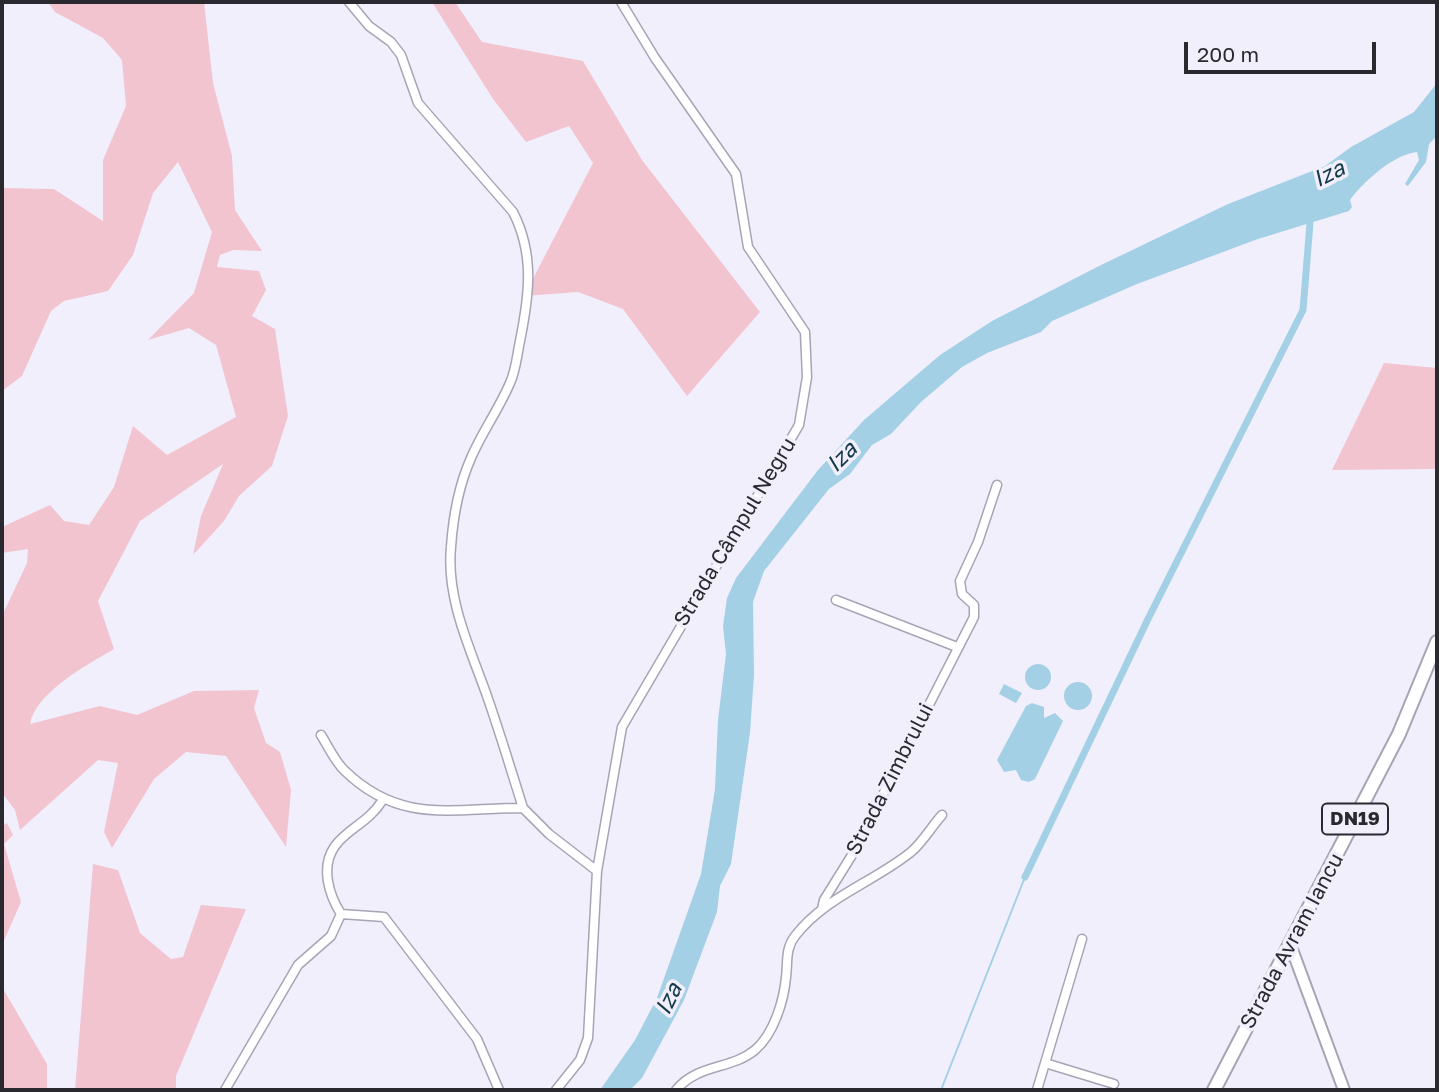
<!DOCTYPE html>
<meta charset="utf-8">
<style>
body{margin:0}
#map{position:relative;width:1439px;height:1092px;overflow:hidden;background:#f2effd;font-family:"Golos Text",sans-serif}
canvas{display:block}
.frame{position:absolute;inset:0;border:4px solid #2b2930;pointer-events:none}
.scale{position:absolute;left:1184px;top:42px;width:192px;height:32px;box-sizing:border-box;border:4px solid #2b2930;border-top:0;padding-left:9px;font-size:21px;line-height:24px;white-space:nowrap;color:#2b2930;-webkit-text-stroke:5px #f2effd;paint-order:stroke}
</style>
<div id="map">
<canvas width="1439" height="1092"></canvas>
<div class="frame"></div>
<div class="scale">200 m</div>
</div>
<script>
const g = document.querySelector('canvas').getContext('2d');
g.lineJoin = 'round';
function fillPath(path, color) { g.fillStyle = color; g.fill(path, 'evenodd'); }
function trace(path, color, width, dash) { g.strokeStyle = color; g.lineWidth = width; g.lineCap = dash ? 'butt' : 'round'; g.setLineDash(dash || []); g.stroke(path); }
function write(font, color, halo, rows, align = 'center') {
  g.font = font + ' "Golos Text",sans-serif'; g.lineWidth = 7; g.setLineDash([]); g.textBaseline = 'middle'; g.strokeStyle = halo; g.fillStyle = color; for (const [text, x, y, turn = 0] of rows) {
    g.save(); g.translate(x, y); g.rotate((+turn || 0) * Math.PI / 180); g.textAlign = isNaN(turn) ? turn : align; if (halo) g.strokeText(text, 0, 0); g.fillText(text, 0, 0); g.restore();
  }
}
fillPath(new Path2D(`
 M48 2H204L213 83 232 156 235 210 262 251 233 250 220 255 217 267 259 271 266 290 252 316 275 329 288 416 272 466 239 496 224 521 193 555 201 516 223 464 140 521 98 601 114 649C87 665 36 692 30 724L100 706 137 715 194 691 259 690 254 708 266 743 280 752 291 790 286 847 226 756 186 752 154 779 112 848 104 832 118 763 98 760 20 830 15 810 2 793V616L27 563 28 549 2 553V527L50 505 64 521 89 525 114 487 133 426 167 455 236 417 216 345 189 328 148 340 194 293 212 232 178 162 153 193 133 255 108 291 64 301 51 311 22 376 2 391V188L54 189 103 221V160L126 106 122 60 103 38 55 12Z
 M432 2H455L482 42 583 61 642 160 760 312 687 396 623 309 578 292 524 296 593 163 569 126 526 142 493 99Z
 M1384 363 1437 368V469L1332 470Z
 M7 823 13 835 4 844 21 902 2 945V826Z
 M93 864 118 870 140 933 171 959 183 957 201 905 246 909 176 1076V1090H75Z
 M2 987 47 1064V1090H2Z`), '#f2c4d0');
fillPath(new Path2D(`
 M1437 83V136L1429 144 1426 162 1408 186 1405 184 1419 160 1417 152C1394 154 1363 182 1350 200L1352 207 1349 211 1258 239 1137 284 1052 321 1041 332 987 353 962 367 921 402 891 434 872 445 850 474 829 489 764 571 753 602 754 675 750 733 731 864 720 886 717 912 684 1000 642 1078 630 1090H600L635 1040 657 998 701 874 715 789 718 720 726 654 723 626 727 598 736 578 818 470 864 420 940 355 992 321 1101 265 1228 204 1325 166 1351 147 1414 112Z
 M1025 677a13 13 0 1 1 26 0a13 13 0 1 1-26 0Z
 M1064 696a14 14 0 1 1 28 0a14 14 0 1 1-28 0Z
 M1004 684 1022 693 1016 703 999 694Z
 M1032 703 1044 707V718L1055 713 1063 721 1035 779 1029 782 1021 780 1016 770 1004 772 997 760 1026 706Z`), '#a4d0e6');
trace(new Path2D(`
 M941 1090 1025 877`), '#a4d0e6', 2);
trace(new Path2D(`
 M1025 877 1148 619 1303 310 1310 223`), '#a4d0e6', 7);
const street = new Path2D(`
 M349 2 369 26 391 42 401 55 418 103 513 212C535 255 529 296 520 341 517 355 516 370 510 383 499 409 482 432 471 458 459 485 453 518 451 547 446 599 470 648 487 696 500 733 511 770 523 808
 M836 600 957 647
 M321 735C328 746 335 762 345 771 401 825 453 808 523 808L549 834 597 871
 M382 801C369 822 347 829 335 846 320 867 329 895 341 914L384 917 477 1039 499 1090
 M822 909 824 900 852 855 974 617V605L962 594 960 581 978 542 997 485
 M1045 1063 1114 1084
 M225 1090 298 965 331 936 341 914
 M556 1090 580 1060 588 1038 597 871 622 727 799 425 807 377 805 332 748 247 736 174 655 58 621 2
 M676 1090C699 1063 731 1070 755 1050 774 1034 784 1000 786 977 788 962 785 949 795 936 825 897 874 882 911 852 922 843 932 826 942 815
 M1037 1090 1082 939`);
const secondary = new Path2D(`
 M1290 944 1344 1090`);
const primary = new Path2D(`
 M1214 1090 1399 734 1437 642`);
trace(street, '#a7a4b5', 11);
trace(secondary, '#a7a4b5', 14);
trace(primary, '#a7a4b5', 16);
trace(street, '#fff', 8);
trace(secondary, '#fff', 10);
trace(primary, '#fff', 12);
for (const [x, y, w] of [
 [1355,819,66]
]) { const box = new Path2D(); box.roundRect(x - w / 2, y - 15.5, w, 31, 5); g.fillStyle = '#f2effd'; g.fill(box); trace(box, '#2b2930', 2); }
write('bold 19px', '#2b2930', null, [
 ["DN19",1355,819]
]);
write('21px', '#2b2930', '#f2effd', [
 ["Strada Câmpul Negru",735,532,-59],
 ["Strada Zimbrului",890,779,-63],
 ["Strada Avram Iancu",1292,941,-62]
]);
write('italic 23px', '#143a4a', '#f2effd', [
 ["Iza",1329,174,-27],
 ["Iza",842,457,-45],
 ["Iza",669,999,-64]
]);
</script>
